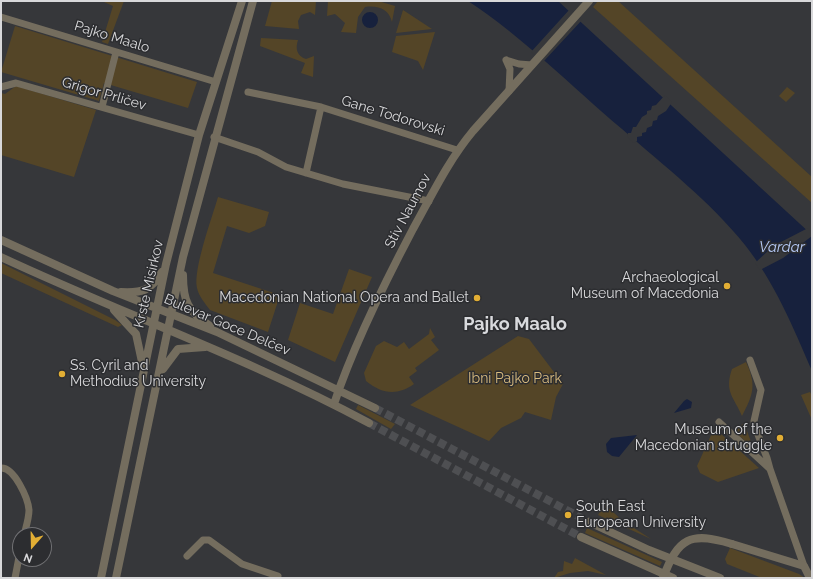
<!DOCTYPE html>
<meta charset="utf-8">
<style>
body{margin:0}
#map{position:relative;width:813px;height:579px;overflow:hidden;background:#36373a;font-family:Raleway,sans-serif}
canvas{display:block}
.frame{position:absolute;inset:0;border:2px solid #d8d8da;pointer-events:none}
.north{position:absolute;left:12px;top:527px;width:40px;height:40px;box-sizing:border-box;background:#2c2d30;border:1px solid #717174;border-radius:50%;rotate:200deg;font-size:11px;font-weight:700;line-height:16px;text-align:center;color:#d8d8da}
.north::after{content:'';display:block;margin:auto;width:14px;height:18px;background:#e2ae34;clip-path:polygon(50% 0,100% 100%,50% 72%,0 100%)}
</style>
<div id="map">
<canvas width="813" height="579"></canvas>
<div class="frame"></div>
<div class="north">N</div>
</div>
<script>
const g = document.querySelector('canvas').getContext('2d');
g.lineJoin = 'round';
function fillPath(path, color) { g.fillStyle = color; g.fill(path, 'evenodd'); }
function trace(path, color, width, dash) { g.strokeStyle = color; g.lineWidth = width; g.lineCap = dash ? 'butt' : 'round'; g.setLineDash(dash || []); g.stroke(path); }
function write(font, color, halo, rows, align = 'center') {
  g.font = font + ' Raleway,sans-serif'; g.lineWidth = 3; g.setLineDash([]); g.textBaseline = 'middle'; g.strokeStyle = halo; g.fillStyle = color; for (const [text, x, y, turn = 0] of rows) {
    g.save(); g.translate(x, y); g.rotate((+turn || 0) * Math.PI / 180); g.textAlign = isNaN(turn) ? turn : align; if (halo) g.strokeText(text, 0, 0); g.fillText(text, 0, 0); g.restore();
  }
}
fillPath(new Path2D(`
 M104 1H124L108 44 102 42 113 6 104 2Z
 M272 1H316L315 15 310 12 301 15 298 21 299 29 265 26Z
 M328 1H378L395 6 392 22C389 9 378 5 365 7L358 17 356 33 341 32 345 23 335 14 327 16Z
 M598 1H618L812 177V203L593 7Z
 M403 10 432 29 396 33Z
 M15 26 197 82 188 108 104 83 99 101 1 72Z
 M435 32 423 70 418 61 392 52 396 36Z
 M261 38 298 40C295 49 297 56 306 59L314 56 313 77 301 73 305 63 260 46Z
 M16 86 96 110 74 177 1 155V93L5 94Z
 M787 87 795 93 786 102 779 96Z
 M218 197 269 212 265 226 249 233 227 226 213 273 280 295 268 332 210 310C205 303 199 297 197 288 193 269 212 218 218 197Z
 M1 263 115 320 122 325 118 327 1 273Z
 M349 269 372 277 335 362 288 340 300 303 333 314Z
 M430 328 435 337 431 340 439 350 415 368 417 371 409 377 414 384C397 396 382 394 366 381L364 373 376 346 384 341 397 347 404 342 409 349 429 334Z
 M518 336 529 339 563 384 556 397 551 420 525 412 521 418 501 428 489 441 410 405Z
 M746 362C757 385 753 395 742 416 734 397 724 392 732 369Z
 M810 392 812 396V420L801 395Z
 M358 405 395 424 391 429 356 409Z
 M744 423 753 447V448L734 431Z
 M712 433H720L759 468 718 482 700 473 697 466Z
 M604 504 623 521 651 539 598 515Z
 M587 528 662 562 660 566 585 533Z
 M730 548 799 574 805 578H762L727 564 725 559Z
 M575 558 606 575 588 571 570 573 554 578 558 572 563 571 564 561 572 564Z`), '#544527');
fillPath(new Path2D(`
 M468 1H558L812 235V371C793 327 775 283 745 245 710 201 664 166 622 129 571 86 524 38 468 1Z
 M362 20a8 8 0 1 1 16 0a8 8 0 1 1-16 0Z
 M687 399 692 402 691 408 674 413 684 401Z
 M637 435 619 457 612 456 607 452 606 444 611 438Z`), '#17213d');
fillPath(new Path2D(`
 M570 9 582 20 543 62 531 52Z
 M665 95 672 102 666 111 658 116 657 120 653 121 652 126 647 128 646 132 642 133V136L637 137V141L634 143 627 137 628 133H631L633 127H636L642 117 647 114V111L651 110 652 106 656 105Z
 M808 228 812 232V236L783 258 760 270 755 263 770 249 779 243Z`), '#36373a');
trace(new Path2D(`
 M375 408 589 522
 M369 423 581 537`), '#4e4f52', 8, [8, 4]);
trace(new Path2D(`
 M1 17 216 82
 M506 60 510 69 509 91
 M506 60 519 64 532 65
 M1 87 16 83 199 135
 M248 92 321 107 457 150
 M102 107 116 52
 M214 137 258 152 286 167 343 184 429 201
 M306 173 321 107
 M750 360 761 390 754 421 755 427 767 458 770 469
 M719 422 770 469 804 566
 M1 468C14 467 28 498 29 510 29 518 26 527 24 535
 M187 556 203 540H209L242 564 278 576
 M15 578 20 552`), '#746d5e', 7);
trace(new Path2D(`
 M1 240 113 291 217 332 375 408
 M1 257C123 314 250 359 369 423
 M183 275C183 302 188 311 210 326
 M121 292C143 293 150 291 162 272
 M114 310 136 334 142 362
 M163 369 178 349 205 347
 M334 404C353 346 384 284 413 229 432 195 448 161 473 131L589 1
 M589 522 649 550 720 578
 M581 537 673 578
 M732 544 804 566 810 578
 M101 578 166 264 199 135 242 1
 M116 578 183 257 253 1`), '#746d5e', 8);
trace(new Path2D(`
 M663 578C678 538 690 531 732 544`), '#746d5e', 8);
for (const [x, y, r, color] of [
 [727,286,4,"#e2ae34"],
 [477,298,4,"#e2ae34"],
 [62,374,4,"#e2ae34"],
 [780,438,4,"#e2ae34"],
 [568,515,4,"#e2ae34"]
]) { const dot = new Path2D(); dot.arc(x, y, r, 0, 2 * Math.PI); g.fillStyle = color; g.fill(dot); trace(dot, '#2c2d30', 1.5); }
write('14px', '#d8d8da', '#2c2d30', [
 ["Pajko Maalo",112,37,17],
 ["Grigor Prličev",104,94,16],
 ["Gane Todorovski",393,116,17],
 ["Stiv Naumov",408,211,-62],
 ["Krste Misirkov",149,284,-77],
 ["Bulevar Goce Delčev",227,325,23]
]);
write('14px', '#d8d8da', '#2c2d30', [
 ["Archaeological",719,278],
 ["Museum of Macedonia",719,294],
 ["Macedonian National Opera and Ballet",469,298],
 ["Ss. Cyril and",70,366,"left"],
 ["Methodius University",70,382,"left"],
 ["Museum of the",772,430],
 ["Macedonian struggle",772,446],
 ["South East",576,507,"left"],
 ["European University",576,523,"left"]
], 'right');
write('14px', '#d9bb7f', '#2c2d30', [
 ["Ibni Pajko Park",515,379]
]);
write('italic 15px', '#b8ccf9', '#2c2d30', [
 ["Vardar",782,247]
]);
write('bold 18px', '#d9dadd', '#2c2d30', [
 ["Pajko Maalo",515,325]
]);
</script>
